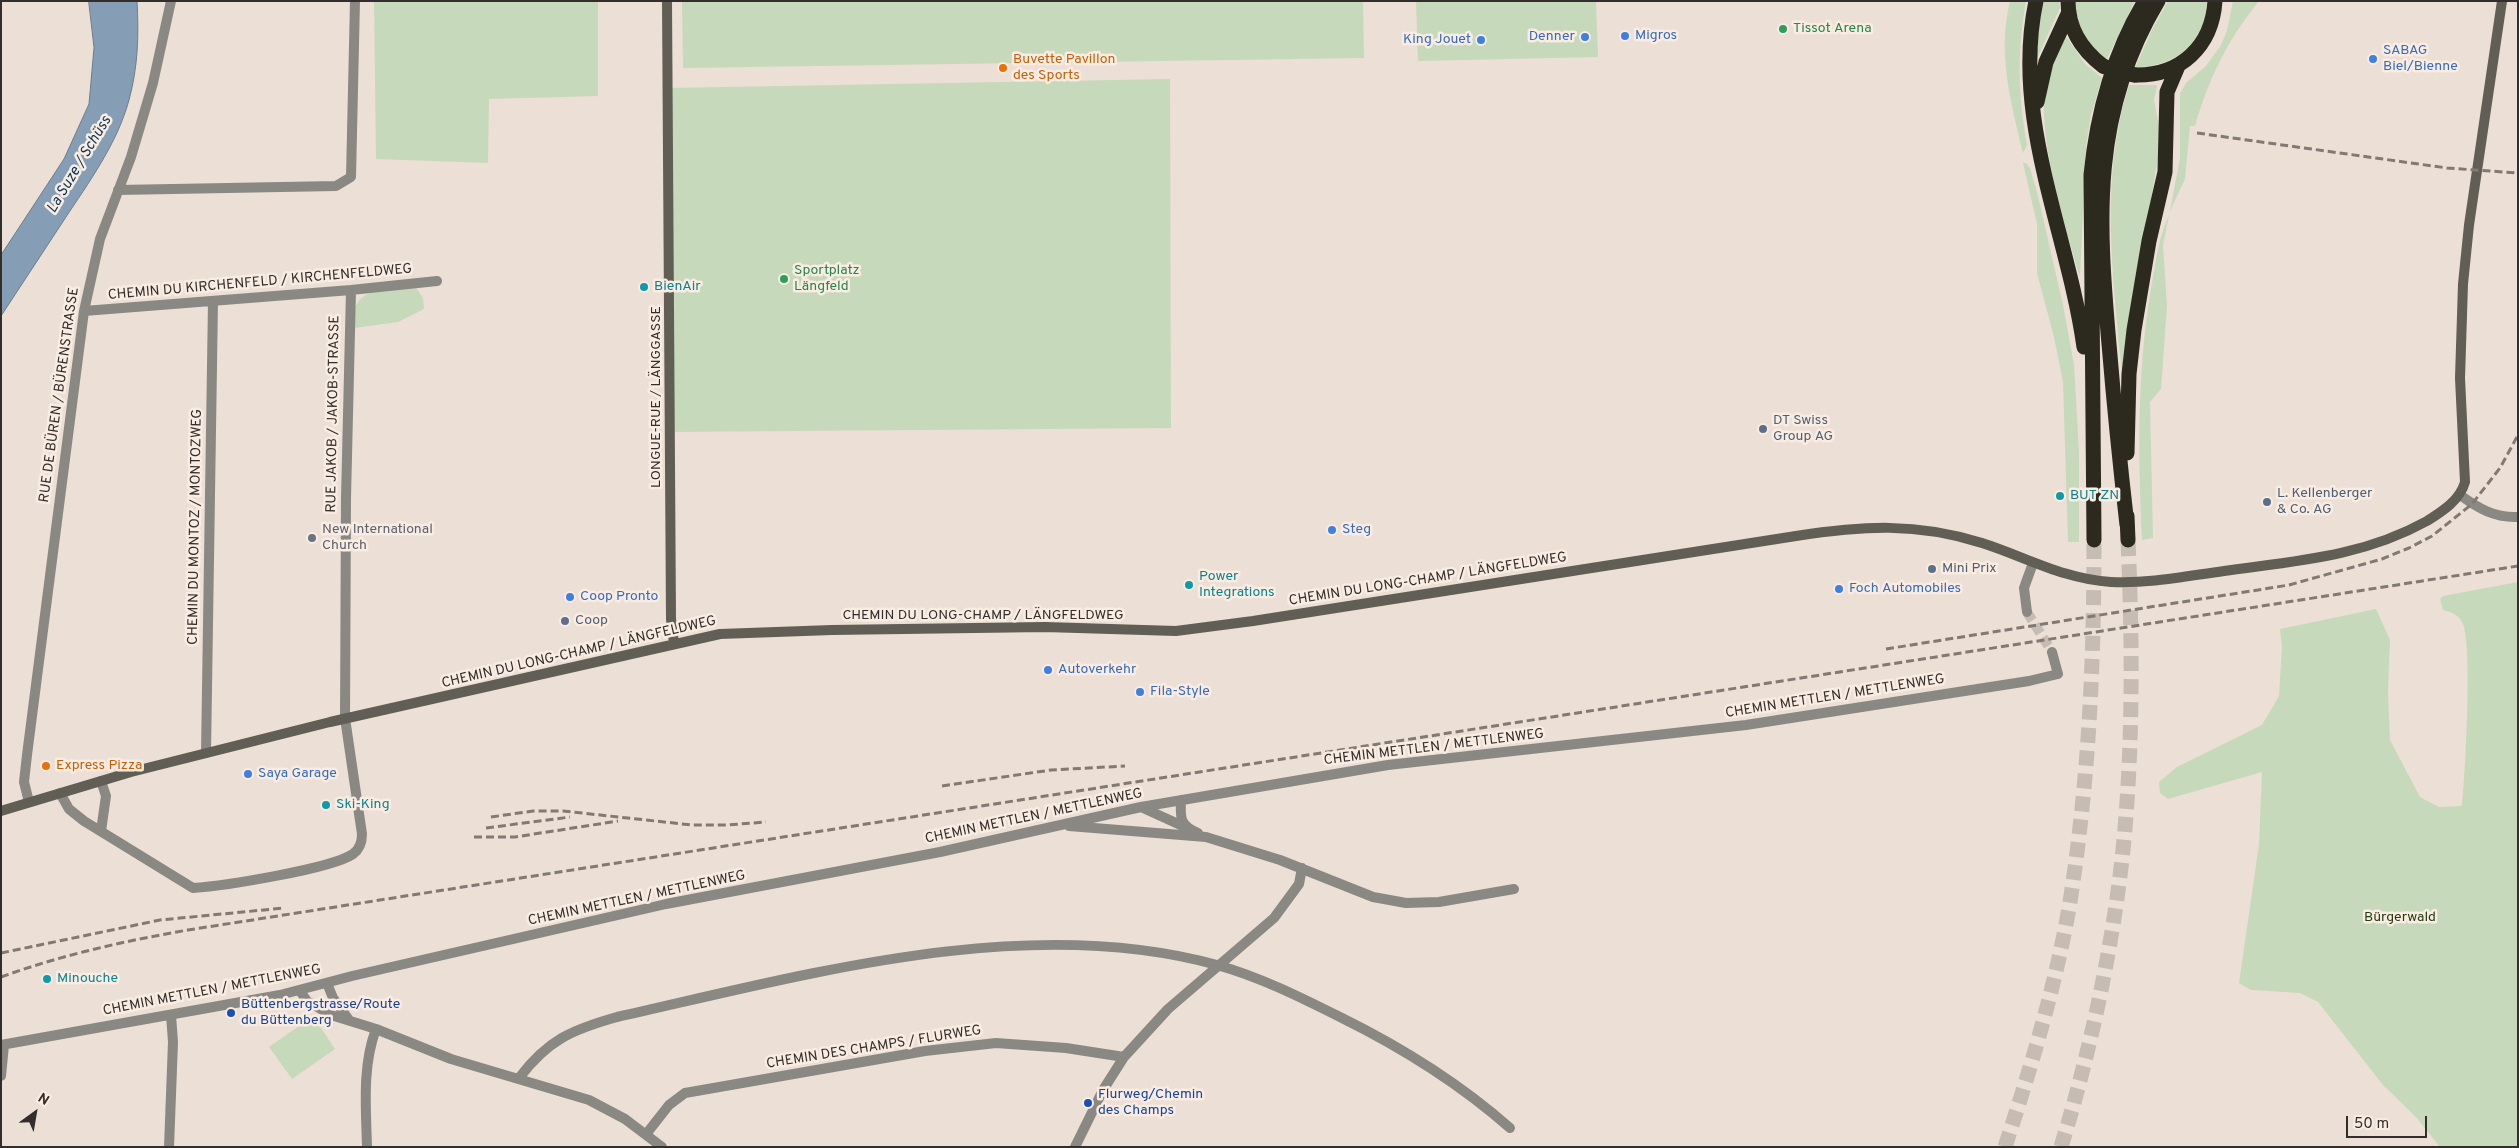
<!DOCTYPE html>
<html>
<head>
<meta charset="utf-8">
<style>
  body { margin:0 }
  #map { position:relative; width:2519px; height:1148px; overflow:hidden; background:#ecdfd5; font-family:Overpass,sans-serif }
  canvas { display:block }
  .frame { position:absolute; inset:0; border:2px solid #332e2b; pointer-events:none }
  .north { position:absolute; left:10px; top:1088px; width:50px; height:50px; -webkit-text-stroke:4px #f9ece2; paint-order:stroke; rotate:32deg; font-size:14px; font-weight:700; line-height:20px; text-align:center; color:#332e2b }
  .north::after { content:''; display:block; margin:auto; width:18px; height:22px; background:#332e2b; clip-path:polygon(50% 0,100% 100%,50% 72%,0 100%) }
  .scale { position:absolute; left:2346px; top:1116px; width:81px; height:22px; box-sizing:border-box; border:2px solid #332e2b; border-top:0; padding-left:6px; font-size:15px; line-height:18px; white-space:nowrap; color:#332e2b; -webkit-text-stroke:4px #f9ece2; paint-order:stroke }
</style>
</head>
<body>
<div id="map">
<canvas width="2519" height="1148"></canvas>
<div class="frame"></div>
<div class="north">N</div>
<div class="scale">50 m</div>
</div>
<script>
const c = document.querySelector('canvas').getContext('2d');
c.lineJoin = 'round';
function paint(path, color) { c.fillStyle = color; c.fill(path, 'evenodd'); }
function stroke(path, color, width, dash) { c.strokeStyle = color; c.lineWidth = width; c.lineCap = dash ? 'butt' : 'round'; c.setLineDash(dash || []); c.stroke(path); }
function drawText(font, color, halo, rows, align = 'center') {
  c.font = font + ' Overpass,sans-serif'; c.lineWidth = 5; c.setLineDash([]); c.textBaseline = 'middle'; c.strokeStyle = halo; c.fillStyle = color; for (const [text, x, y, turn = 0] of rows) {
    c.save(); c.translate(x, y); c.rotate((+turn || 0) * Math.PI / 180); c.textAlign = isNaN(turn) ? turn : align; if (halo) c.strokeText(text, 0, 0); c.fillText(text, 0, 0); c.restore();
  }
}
paint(new Path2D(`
  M374,1H598V96L489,99L488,163L376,159Z
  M682,1H1363L1364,58L683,68Z
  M1416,1H1596L1598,57L1418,61Z
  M2010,1H2026C2017,52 2018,95 2027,145L2023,153C2011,103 1997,53 2010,1Z
  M2042,1H2059L2060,8L2036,61Z
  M2075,1H2135L2107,59C2086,47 2076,25 2075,1Z
  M2168,1H2207C2206,45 2176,65 2135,68L2152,30Z
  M2233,1H2259C2228,39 2208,80 2195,126H2190L2185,179L2170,211L2180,158V94L2186,83L2206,66L2221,45L2227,31Z
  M2066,36L2085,64L2102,78L2091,115L2086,146L2080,277C2065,225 2031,121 2049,70C2053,58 2061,47 2066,36Z
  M1170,79L1171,428L671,432L669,88Z
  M2129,85H2157L2154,100L2159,126V152L2122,374C2113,278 2099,178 2129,85Z
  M2023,163H2026L2030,168L2038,196L2063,305L2074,365L2079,452V542H2068L2063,382L2054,337L2037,273V224Z
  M2169,215L2163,245L2167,306L2161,389L2150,402L2153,538L2142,540C2138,454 2137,372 2151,288C2156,262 2158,239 2169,215Z
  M416,288L423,298L424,309L398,322L354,328C355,320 353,310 357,304C366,286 399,290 416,288Z
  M2518,582V1147H2440L2416,1117L2383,1085L2318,1002L2300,993L2251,990L2239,983L2259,844L2262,772L2168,799L2160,793L2159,782L2177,767L2262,725L2279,696L2282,647L2280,629L2376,609L2390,640L2388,691L2390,740L2420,797L2439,807L2462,806C2465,778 2473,640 2462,622C2458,614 2450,612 2443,610L2440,599L2443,596Z
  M313,1016L335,1049L292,1079L269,1047Z`), '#c7d9bb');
const water = new Path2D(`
  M89,1H137C139,35 138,67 129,100C117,144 89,182 64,220C43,252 22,284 1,316V255L64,159L89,104L94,48Z`);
paint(water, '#859eb6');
stroke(water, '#6c7c8c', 1);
stroke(new Path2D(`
  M2027,612L2052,652`), '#c7bcb3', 10, [10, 5]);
stroke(new Path2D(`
  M2005,1147C2031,1067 2056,985 2070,902C2089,779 2094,664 2094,540
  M2061,1147C2093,1043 2118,924 2126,816C2133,724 2132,632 2128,540`), '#c7bcb3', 15, [15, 8]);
stroke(new Path2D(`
  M118,190L336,186L351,177L355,1
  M84,311L351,290L437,281
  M2460,495C2478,508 2494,518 2518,517
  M2027,612L2024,588L2033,563
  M206,753L213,301
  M60,793L69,809L84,821L193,888C223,886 331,869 353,854C360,849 362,842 362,834L345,718L346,498L351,290
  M1181,800C1180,819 1180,825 1198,833
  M29,802L24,782L27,755L84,311L100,239L131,157L153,83L171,1
  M1141,807L1187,828
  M1069,826L1206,837L1280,860L1373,897L1406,903L1439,902L1514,889
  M101,831L106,796L101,781
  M327,983L333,998L349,1020
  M300,991L307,1001L331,1015L376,1029L451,1059L589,1100L625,1119L662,1147
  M1,1045L280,995L352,976L666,904L940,852L1141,807L1388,765L1746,725L2029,681L2058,674L2052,652
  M1,1076L4,1045
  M519,1078C548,1040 571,1030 617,1017C805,975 1026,912 1217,965C1260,977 1300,997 1340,1017C1401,1047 1459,1083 1510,1128
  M647,1133L669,1105L685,1093L925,1051L996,1043L1066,1048L1124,1057
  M169,1147L173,1042L171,1015
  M367,1147C366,1108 362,1066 376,1029
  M1075,1147L1103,1090L1124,1057L1168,1009L1274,918L1299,884L1302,868`), '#8a8882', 10);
stroke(new Path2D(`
  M667,1L671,619L674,643
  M1,811L131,772L330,722L720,634L832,630L1045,627L1176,631L1253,621L1796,536C1862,526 1916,522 1982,543C2026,557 2063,579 2111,582C2148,584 2187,576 2224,571C2296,561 2362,557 2427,521C2443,511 2460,500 2465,482L2460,378L2463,284L2469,225L2502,1`), '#615e56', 10);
stroke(new Path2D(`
  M2036,1C2011,119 2068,232 2084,347
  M2068,1C2068,28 2082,50 2103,66
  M2135,75C2180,76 2212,47 2215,1
  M2037,102L2046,62L2069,12
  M2127,453L2129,374L2134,330L2149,241L2165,172L2167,92L2178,66
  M2127,516L2128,540
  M2127,525C2120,464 2114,404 2109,344C2098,219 2091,113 2158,1
  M2094,540L2091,175C2097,114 2113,54 2145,1`), '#2c291e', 15);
stroke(new Path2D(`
  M2197,133L2447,168L2518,173
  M1886,649L2289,585L2382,559L2409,548L2432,536L2472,504L2500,468L2518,435
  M942,786L1051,770L1125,766
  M491,817L533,811H563L692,825H727L766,822
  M486,828L570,817
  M474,837H515L618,821
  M1,953L160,920L284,908
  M1,977C62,955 124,941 188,930L2518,566`), '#827973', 3, [8, 4]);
stroke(new Path2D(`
  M2103,66L2118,72L2135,75`), '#2c291e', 15);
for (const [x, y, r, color] of [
  [1783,29,5,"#2e9e5b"],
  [1625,36,5,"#3f7fe0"],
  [1585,37,5,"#3f7fe0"],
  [1481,40,5,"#3f7fe0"],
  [2373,59,5,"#3f7fe0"],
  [1003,68,5,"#e8710a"],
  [784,279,5,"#2e9e5b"],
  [644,287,5,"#0f9aa8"],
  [1763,429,5,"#5c6f8a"],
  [2060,496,5,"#0f9aa8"],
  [2267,502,5,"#5c6f8a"],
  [1332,530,5,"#3f7fe0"],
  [312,538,5,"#6b7280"],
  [1932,569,5,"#5c6f8a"],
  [1189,585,5,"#0f9aa8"],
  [1839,589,5,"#3f7fe0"],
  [570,597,5,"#3f7fe0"],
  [565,621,5,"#5c6f8a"],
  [1048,670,5,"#3f7fe0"],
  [1140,692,5,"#3f7fe0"],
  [46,766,5,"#e8710a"],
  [248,774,5,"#3f7fe0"],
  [326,805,5,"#0f9aa8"],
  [47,979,5,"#0f9aa8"],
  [231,1013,5,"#1a4fb4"],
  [1088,1103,5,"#1a4fb4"]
]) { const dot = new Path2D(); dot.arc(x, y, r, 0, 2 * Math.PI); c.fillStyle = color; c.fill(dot); stroke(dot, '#f9ece2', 2); }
drawText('14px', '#27864d', '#f9ece2', [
  ["Tissot Arena",1793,29],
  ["Sportplatz",794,271],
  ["Längfeld",794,287]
], 'left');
drawText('14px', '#366cbe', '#f9ece2', [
  ["Migros",1635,36],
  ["Denner",1575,37,"right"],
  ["King Jouet",1471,40,"right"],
  ["SABAG",2383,51],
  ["Biel/Bienne",2383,67],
  ["Steg",1342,530],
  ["Foch Automobiles",1849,589],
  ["Coop Pronto",580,597],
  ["Autoverkehr",1058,670],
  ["Fila-Style",1150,692],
  ["Saya Garage",258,774]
], 'left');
drawText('14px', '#c56008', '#f9ece2', [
  ["Buvette Pavillon",1013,60],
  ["des Sports",1013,76],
  ["Express Pizza",56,766]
], 'left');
drawText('14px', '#332e2b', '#f9ece2', [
  ["CHEMIN DU KIRCHENFELD / KIRCHENFELDWEG",260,283,-5],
  ["RUE DE BÜREN / BÜRENSTRASSE",60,395,-82],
  ["LONGUE-RUE / LÄNGGASSE",657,397,-90],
  ["RUE JAKOB / JAKOB-STRASSE",334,414,-89],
  ["CHEMIN DU MONTOZ / MONTOZWEG",196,527,-89],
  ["CHEMIN DU LONG-CHAMP / LÄNGFELDWEG",1428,580,-9],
  ["CHEMIN DU LONG-CHAMP / LÄNGFELDWEG",983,616],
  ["CHEMIN DU LONG-CHAMP / LÄNGFELDWEG",579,653,-13],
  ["CHEMIN METTLEN / METTLENWEG",1835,697,-9],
  ["CHEMIN METTLEN / METTLENWEG",1434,748,-7],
  ["CHEMIN METTLEN / METTLENWEG",1034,817,-12],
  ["CHEMIN METTLEN / METTLENWEG",637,899,-12],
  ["CHEMIN METTLEN / METTLENWEG",212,991,-11],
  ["CHEMIN DES CHAMPS / FLURWEG",874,1048,-9]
]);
drawText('14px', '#0d838f', '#f9ece2', [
  ["BienAir",654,287],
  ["BUT ZN",2070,496],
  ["Power",1199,577],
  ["Integrations",1199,593],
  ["Ski-King",336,805],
  ["Minouche",57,979]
], 'left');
drawText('14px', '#4e5e75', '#f9ece2', [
  ["DT Swiss",1773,421],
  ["Group AG",1773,437],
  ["L. Kellenberger",2277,494],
  ["& Co. AG",2277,510],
  ["Mini Prix",1942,569],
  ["Coop",575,621]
], 'left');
drawText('14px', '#5b616d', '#f9ece2', [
  ["New International",322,530],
  ["Church",322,546]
], 'left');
drawText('14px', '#243d10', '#f9ece2', [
  ["Bürgerwald",2400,918]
]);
drawText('14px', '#164399', '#f9ece2', [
  ["Büttenbergstrasse/Route",241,1005],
  ["du Büttenberg",241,1021],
  ["Flurweg/Chemin",1098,1095],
  ["des Champs",1098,1111]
], 'left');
drawText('italic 15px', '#083254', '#f9ece2', [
  ["La Suze / Schüss",80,165,-59]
]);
</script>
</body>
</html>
